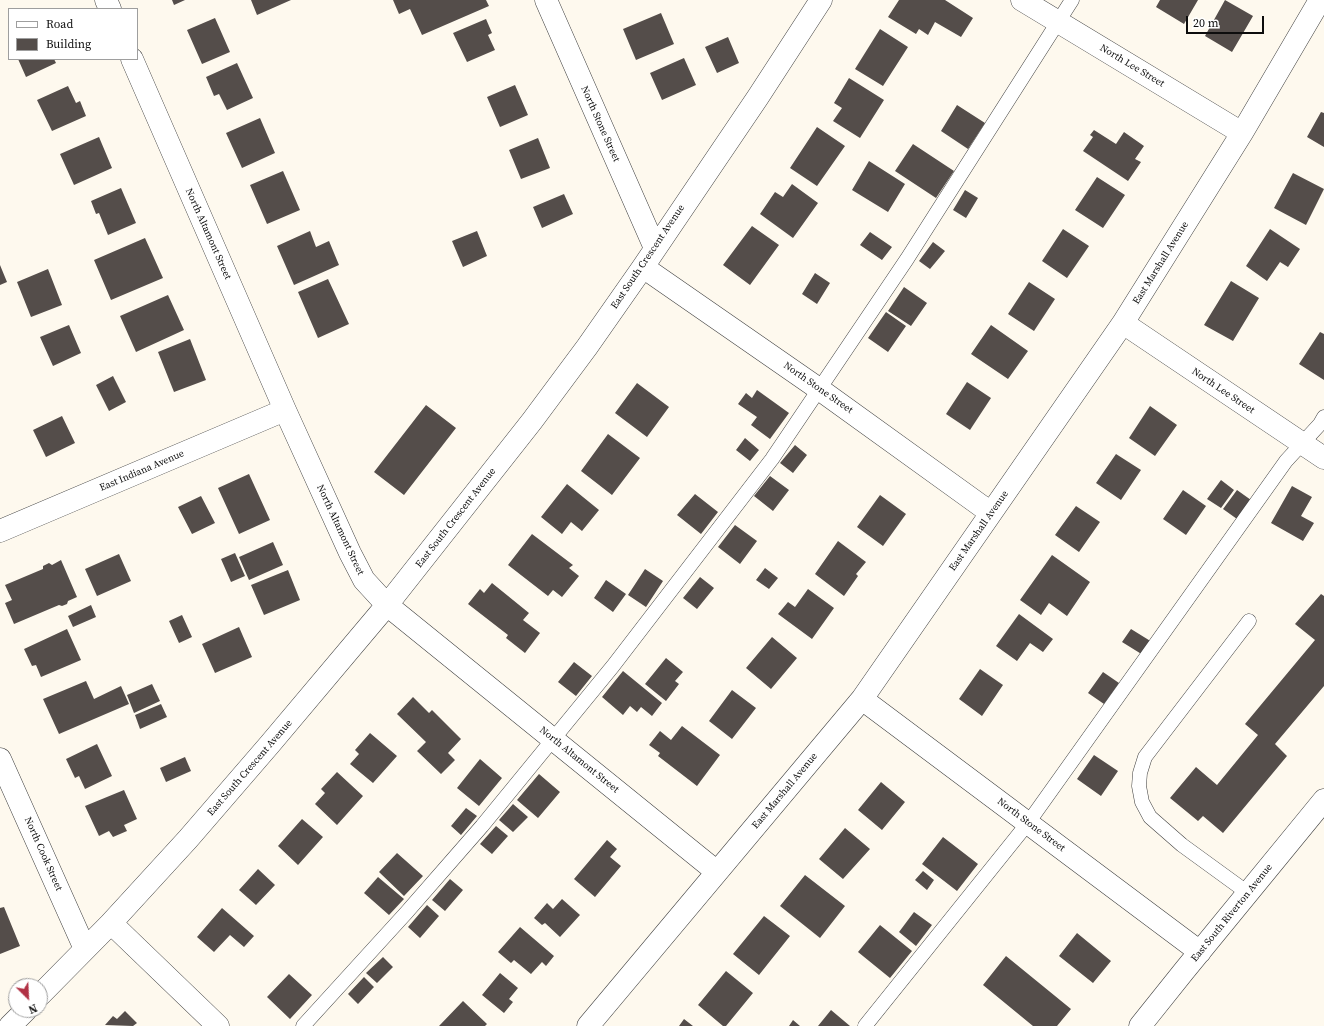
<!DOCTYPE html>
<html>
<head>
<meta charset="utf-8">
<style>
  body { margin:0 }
  #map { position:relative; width:1324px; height:1026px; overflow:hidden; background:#fef9ee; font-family:"Source Serif 4",serif }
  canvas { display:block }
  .legend { position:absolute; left:8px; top:8px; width:130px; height:52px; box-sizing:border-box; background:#fff; border:1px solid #9e9e9e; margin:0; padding:5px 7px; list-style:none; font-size:12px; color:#0d0d0d }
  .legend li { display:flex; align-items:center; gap:8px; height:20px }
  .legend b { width:20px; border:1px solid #9e9e9e }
  .north { position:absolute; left:8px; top:978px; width:40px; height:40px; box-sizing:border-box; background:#fff; border:1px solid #9e9e9e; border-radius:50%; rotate:156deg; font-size:11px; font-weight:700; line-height:16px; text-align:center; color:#0d0d0d }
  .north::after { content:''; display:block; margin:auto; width:14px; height:18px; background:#b13144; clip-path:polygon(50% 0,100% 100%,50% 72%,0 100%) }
  .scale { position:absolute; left:1186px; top:16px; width:78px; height:18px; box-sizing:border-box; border:2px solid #0d0d0d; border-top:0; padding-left:5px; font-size:12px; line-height:14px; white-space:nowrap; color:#0d0d0d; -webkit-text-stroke:3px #fff; paint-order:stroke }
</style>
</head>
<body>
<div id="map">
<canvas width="1324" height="1026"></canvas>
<ul class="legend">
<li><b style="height:5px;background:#fff"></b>Road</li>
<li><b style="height:11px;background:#544d4a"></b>Building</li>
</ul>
<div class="north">N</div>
<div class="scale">20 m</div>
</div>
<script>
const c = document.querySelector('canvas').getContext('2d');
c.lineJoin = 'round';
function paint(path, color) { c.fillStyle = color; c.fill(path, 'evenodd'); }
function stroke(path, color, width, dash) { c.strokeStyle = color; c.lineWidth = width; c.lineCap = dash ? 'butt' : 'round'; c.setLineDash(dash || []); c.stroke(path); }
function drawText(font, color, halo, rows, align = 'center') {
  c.font = font + ' "Source Serif 4",serif'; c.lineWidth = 4; c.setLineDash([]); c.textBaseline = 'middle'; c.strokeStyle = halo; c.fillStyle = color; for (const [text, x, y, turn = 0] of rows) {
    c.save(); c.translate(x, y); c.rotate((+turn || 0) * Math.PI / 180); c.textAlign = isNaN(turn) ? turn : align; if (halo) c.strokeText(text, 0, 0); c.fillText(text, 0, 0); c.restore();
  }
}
paint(new Path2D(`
  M172,0H185L174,5Z
  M251,0H291L257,15Z
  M393,0H486L489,6L422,35L410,9L399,14Z
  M899,0H945L973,18L961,37L935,22L928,35L919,29L916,34L888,17Z
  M1160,0H1198L1184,24L1156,7Z
  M1225,0L1253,16L1232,52L1205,36Z
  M661,13L674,44L636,60L623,29Z
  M215,18L230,52L202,64L187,30Z
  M486,19L492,33L488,35L495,50L467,62L453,33Z
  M880,29L908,47L883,86L855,69Z
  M728,37L739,63L717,73L705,47Z
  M684,58L696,85L662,100L650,73Z
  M18,59H54L56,63L26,77Z
  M237,63L253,98L227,110L219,94L214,96L206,77Z
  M849,78L884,100L860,138L833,121L842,108L834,103Z
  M515,85L528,115L500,127L487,97Z
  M68,86L76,103L80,101L86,116L52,131L37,100Z
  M957,105L985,123L968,149L941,131Z
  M1321,112L1324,113V147L1307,137Z
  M260,118L275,153L242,168L226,133Z
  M817,127L845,146L817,186L790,168Z
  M1094,130L1116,144L1124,132L1144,146L1135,159L1141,162L1128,181L1083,151L1093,137L1090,135Z
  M99,137L112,168L74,185L60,154Z
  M538,138L550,168L521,179L509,150Z
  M913,144L954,171L936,198L895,171Z
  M869,161L905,184L888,212L852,190Z
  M283,171L300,210L267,224L250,185Z
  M1293,173L1324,189L1306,225L1274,208Z
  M1097,177L1125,195L1103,228L1075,210Z
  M792,184L818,203L793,238L760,214L775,192L783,197Z
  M121,188L136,223L108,235L99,213L96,214L91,201Z
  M965,190L978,198L966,218L953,210Z
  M564,194L573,214L542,228L533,207Z
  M752,226L779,245L750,285L723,265Z
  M1063,229L1089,246L1067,278L1042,261Z
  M1270,229L1300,249L1288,267L1280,262L1267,281L1246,266Z
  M310,231L316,247L329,241L339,265L294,285L277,246Z
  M477,231L487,256L463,267L452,241Z
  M870,232L892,247L882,260L860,245Z
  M145,238L163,278L111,300L94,260Z
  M933,242L945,251L930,269L919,261Z
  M0,265L7,282L0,285Z
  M48,269L62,305L31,317L17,282Z
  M815,273L830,283L817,304L802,294Z
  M328,279L349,324L318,338L298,292Z
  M1231,281L1259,298L1233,341L1204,325Z
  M1029,282L1055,299L1034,331L1008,314Z
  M904,287L927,303L911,326L888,311Z
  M168,295L184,330L136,352L120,316Z
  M886,312L906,326L888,352L868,338Z
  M69,325L81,353L53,366L40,337Z
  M991,325L1028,351L1008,379L971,354Z
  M1320,332L1324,334V380L1299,364Z
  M190,339L206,380L174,392L158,352Z
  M113,376L126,402L109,411L96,385Z
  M967,382L991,398L970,430L946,414Z
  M637,383L669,407L647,437L615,413Z
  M757,390L789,413L770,439L751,425L757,417L738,404L746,393L752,398Z
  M426,405L456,428L404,495L374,472Z
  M1150,406L1177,425L1155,456L1129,438Z
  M62,416L75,443L46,457L33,430Z
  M608,434L640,458L612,495L581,471Z
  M745,438L759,450L750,461L736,450Z
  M795,445L807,455L793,473L780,463Z
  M1116,454L1141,470L1121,500L1096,483Z
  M249,474L270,520L239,534L218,488Z
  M770,476L789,490L773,511L754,496Z
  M1221,480L1234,490L1221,508L1207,499Z
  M567,484L599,510L582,531L571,522L562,534L541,517Z
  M1292,486L1312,497L1301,516L1314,523L1303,541L1271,523Z
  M1183,490L1206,506L1186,535L1163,519Z
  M1237,490L1251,500L1237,519L1223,509Z
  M695,494L718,512L701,534L677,515Z
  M880,495L906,514L883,546L857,527Z
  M201,496L215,523L192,534L178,507Z
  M1076,506L1100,522L1079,552L1055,535Z
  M735,525L757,541L740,564L718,547Z
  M532,534L573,565L569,568L579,576L562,597L553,590L548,596L508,565Z
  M838,541L866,562L856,574L858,576L844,596L815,574Z
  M273,542L283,565L249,580L239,557Z
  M235,553L245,576L231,582L221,559Z
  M119,554L131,581L97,596L85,569Z
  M1052,555L1090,582L1067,616L1049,603L1041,615L1020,600Z
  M61,560L77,597L68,601L67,604L62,606L59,605L14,624L5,603L12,600L5,585L43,569V566L49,563L52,565Z
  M765,568L778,578L769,589L756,580Z
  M645,569L663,581L646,607L628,595Z
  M288,570L300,600L264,615L251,585Z
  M700,577L714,588L697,609L683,598Z
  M606,580L626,594L613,612L594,598Z
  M492,583L529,613L523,620L540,633L525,653L506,638L508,635L468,604L480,589L484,593Z
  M808,589L834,608L812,639L778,614L788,602L795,607Z
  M1321,594L1324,596V686L1275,744L1287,756L1223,833L1203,816L1198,821L1170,798L1196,767L1217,785L1258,735L1245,724L1315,640L1295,624Z
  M91,605L96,617L73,627L68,616Z
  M1019,614L1053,639L1043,652L1030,643L1017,661L996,646Z
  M182,615L192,637L179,643L169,621Z
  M239,627L252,657L215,673L202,644Z
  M67,629L81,660L41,677L36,665L32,666L24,649Z
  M1131,629L1152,642L1143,655L1122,642Z
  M772,637L797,658L771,689L746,668Z
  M666,658L683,672L675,681L679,684L666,701L645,684Z
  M574,662L592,676L576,696L558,682Z
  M980,669L1003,685L982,716L959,699Z
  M623,671L662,703L652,716L641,707L637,712L630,706L623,715L602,697Z
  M1103,672L1119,683L1104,704L1088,693Z
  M86,681L94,699L121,686L129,704L59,734L43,699Z
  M152,684L160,701L134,713L127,695Z
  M732,690L756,708L732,739L709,721Z
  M413,697L429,713L432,710L461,739L448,753L455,760L441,774L417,751L426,742L397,714Z
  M161,704L167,717L140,729L135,715Z
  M682,726L720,755L697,786L658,756L660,753L649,745L660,731L671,740Z
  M370,733L397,756L373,783L350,764L359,754L355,750Z
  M97,744L112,776L85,789L79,776L75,778L66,759Z
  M1094,755L1118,771L1101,796L1077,779Z
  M185,757L191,771L166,782L160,768Z
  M480,759L502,778L479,806L457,788Z
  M337,772L363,796L337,825L315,804L325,793L321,789Z
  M539,774L560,792L538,818L517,800Z
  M881,782L905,802L882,830L858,810Z
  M124,790L137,819L124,825L127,831L113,837L109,831L99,836L85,806Z
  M513,804L528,817L513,832L499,820Z
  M466,808L477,816L461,835L451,826Z
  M302,819L323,837L298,865L278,846Z
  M496,826L508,836L492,854L480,844Z
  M845,828L870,849L843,879L819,859Z
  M943,837L978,864L957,891L922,864Z
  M607,840L617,849L610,857L621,866L595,897L574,879Z
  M397,853L423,876L404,896L379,872Z
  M258,869L275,885L256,905L239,890Z
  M923,871L934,880L927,890L915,880Z
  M805,875L845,906L820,938L780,906Z
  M378,877L404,899L389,915L364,893Z
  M450,879L463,890L445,911L432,900Z
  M562,899L580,915L560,937L545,923L542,925L534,918L547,903L553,909Z
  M427,905L439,916L420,938L408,927Z
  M4,907L20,946L0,954V908Z
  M222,908L254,936L244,947L230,935L214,952L197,937Z
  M914,912L932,925L916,946L899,932Z
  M764,916L790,936L759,975L733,954Z
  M880,925L912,951L890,978L858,952Z
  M520,927L554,956L546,966L542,962L531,974L514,960L511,963L498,952Z
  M1077,933L1111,961L1093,983L1059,956Z
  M1006,956L1071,1009L1057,1026H1033L983,985Z
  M383,957L393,967L377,983L366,973Z
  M726,971L753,993L726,1026H723L698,1005Z
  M500,973L518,988L509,999L513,1002L504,1013L482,995Z
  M289,974L312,995L290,1019L267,997Z
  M364,977L374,987L358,1004L348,994Z
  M463,1001L487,1024L485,1026H439Z
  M831,1010L850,1026H818Z
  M125,1011L137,1023L133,1026L105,1025L113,1016L117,1019Z
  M684,1019L693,1026H679Z
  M793,1020L800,1026H789Z`), '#544d4a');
const service = new Path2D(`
  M1248,893L1182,845L1150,817L1142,802L1139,786L1140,773L1145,757L1249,621
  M303,1026L406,913L482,826L613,666L772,459L907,259L1072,0
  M865,1026L1028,823L1286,461L1320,424L1324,417`);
const minor = new Path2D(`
  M106,0L110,9
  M546,0L655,248
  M1022,0L1242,133
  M132,59L285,410L350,553L364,580L387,605L717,872
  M643,267L819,389L991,513
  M1123,323L1324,458
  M0,531L285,410
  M862,699L1200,952
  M0,759L85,949
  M111,923L218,1026
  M40,995L111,923L188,839L270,744L387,605L532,421L587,347L643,267L758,97L821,0
  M10,1026L26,1010
  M588,1026L862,699L1123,323L1242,133L1320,0
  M1140,1026L1184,971L1324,800`);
stroke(service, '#404040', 15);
stroke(minor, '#404040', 23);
stroke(service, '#fff', 14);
stroke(minor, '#fff', 22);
drawText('10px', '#0d0d0d', '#fff', [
  ["North Lee Street",1132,66,31],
  ["North Stone Street",600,124,66],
  ["North Altamont Street",208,234,66],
  ["East South Crescent Avenue",648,257,-56],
  ["East Marshall Avenue",1161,263,-58],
  ["North Stone Street",818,388,35],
  ["North Lee Street",1223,391,34],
  ["East Indiana Avenue",142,471,-23],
  ["East South Crescent Avenue",456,518,-52],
  ["North Altamont Street",340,530,65],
  ["East Marshall Avenue",979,531,-55],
  ["North Altamont Street",579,760,39],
  ["East South Crescent Avenue",250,768,-49],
  ["East Marshall Avenue",785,791,-50],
  ["North Stone Street",1031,825,37],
  ["North Cook Street",43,854,66],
  ["East South Riverton Avenue",1232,913,-51]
]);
</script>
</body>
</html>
